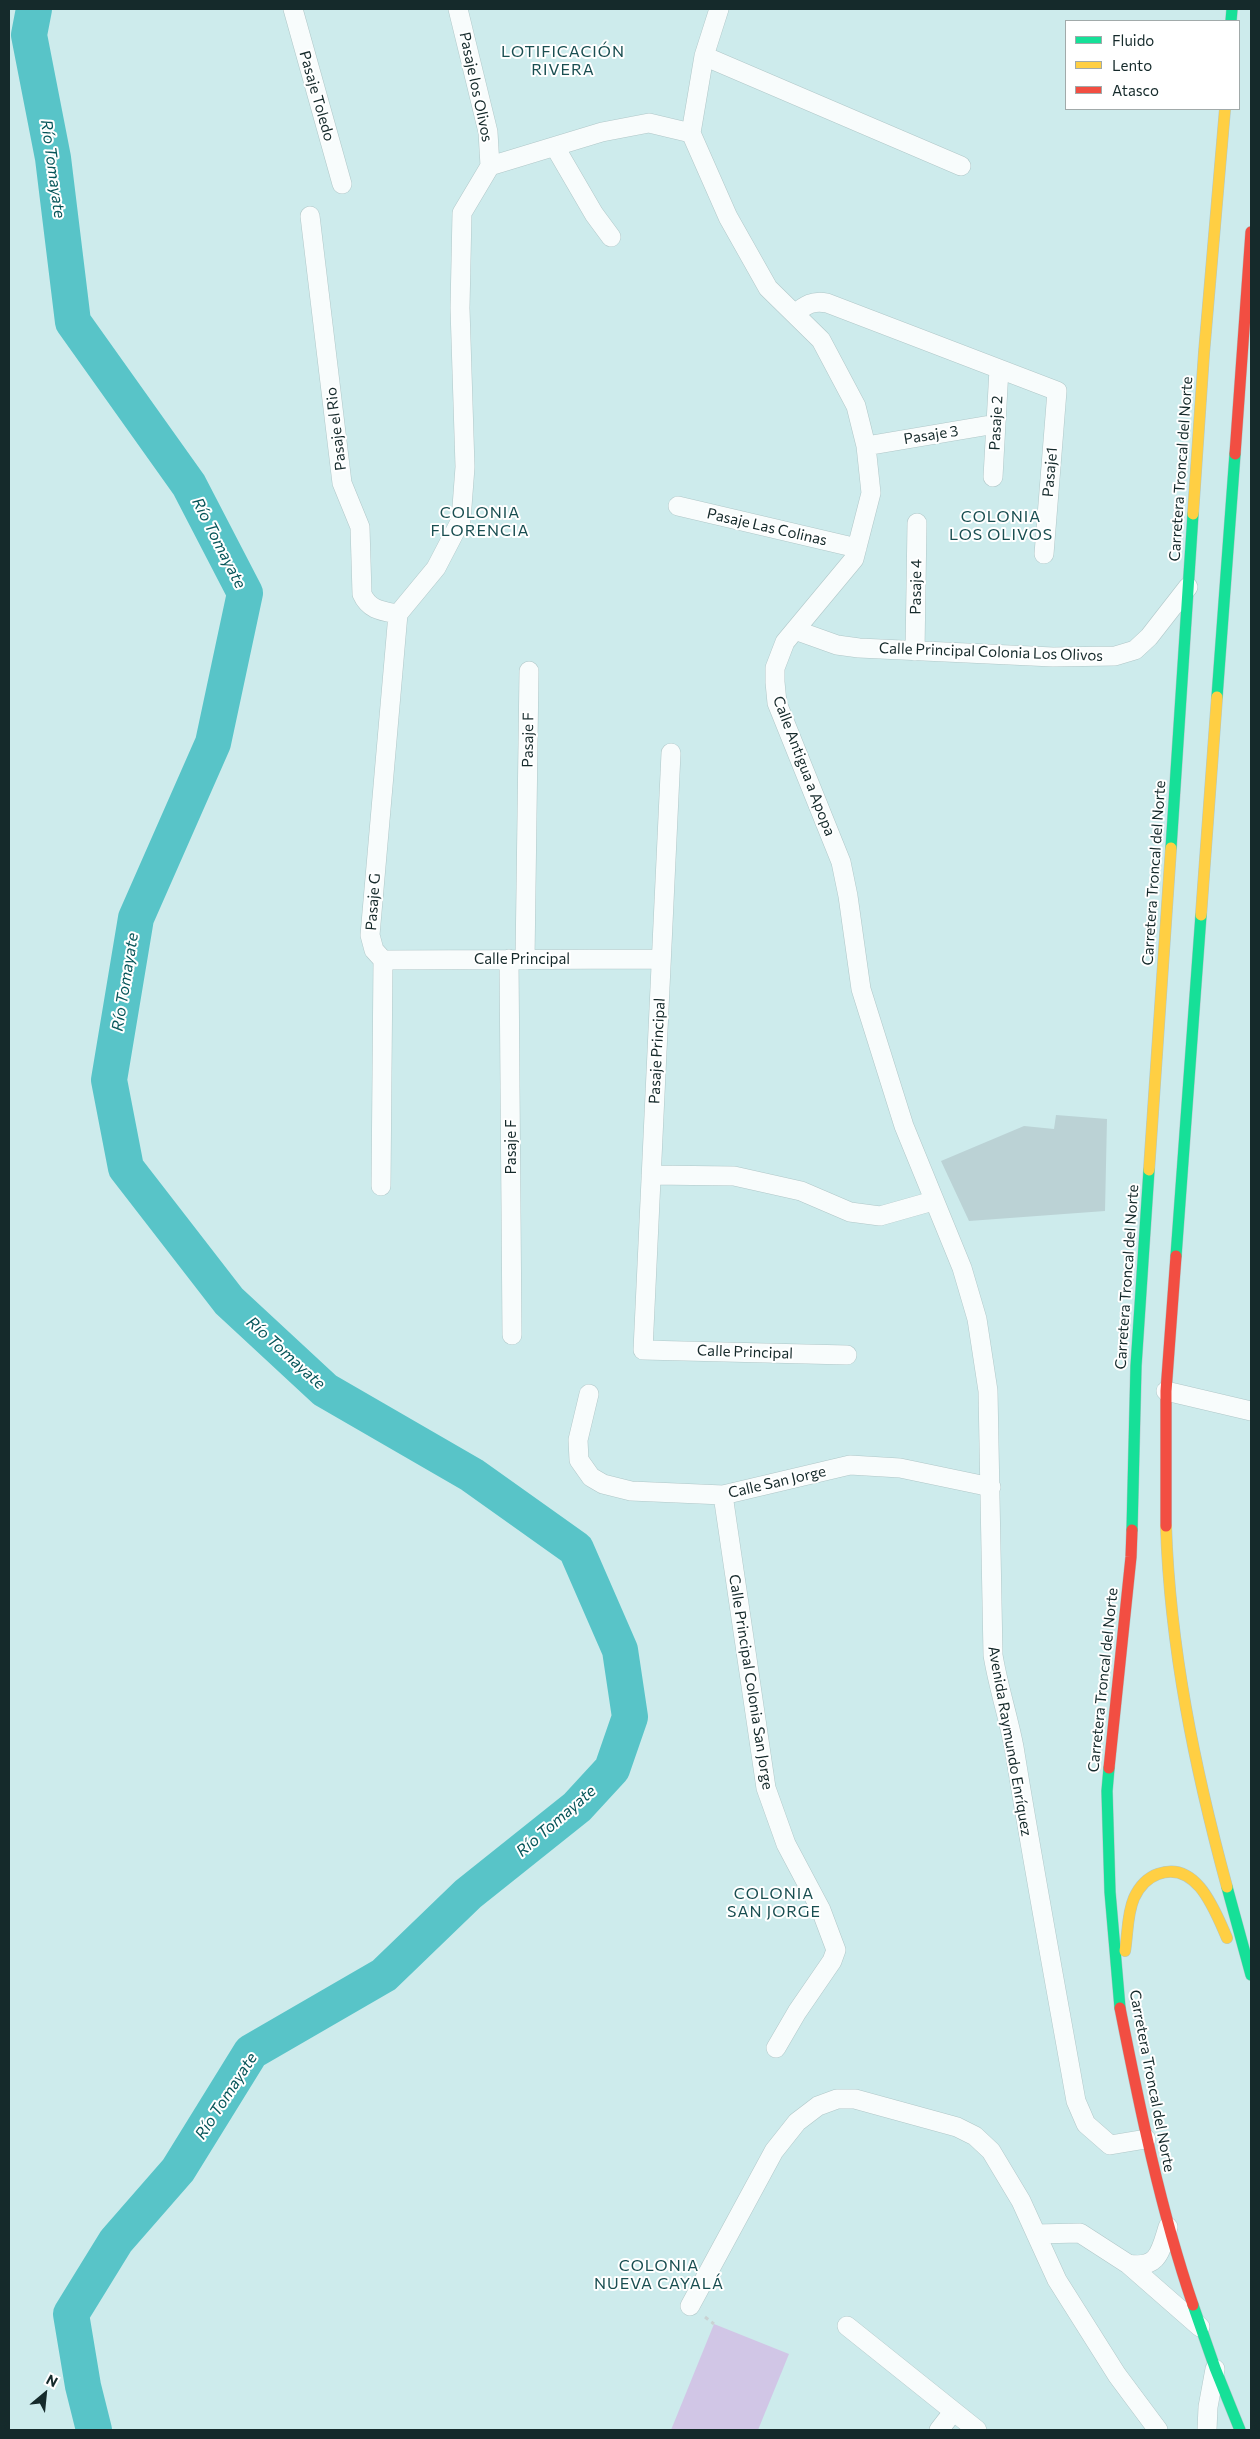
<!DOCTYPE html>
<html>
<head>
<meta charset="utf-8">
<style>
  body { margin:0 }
  #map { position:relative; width:1260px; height:2439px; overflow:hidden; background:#cdebec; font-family:Commissioner,sans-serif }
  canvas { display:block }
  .frame { position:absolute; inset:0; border:10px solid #152a2b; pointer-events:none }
  .legend { position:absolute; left:1065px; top:20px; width:175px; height:90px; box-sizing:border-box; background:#fff; border:1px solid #a1aaaa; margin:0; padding:6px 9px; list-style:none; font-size:15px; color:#152a2b }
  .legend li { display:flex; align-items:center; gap:10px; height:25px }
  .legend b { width:25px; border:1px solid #a1aaaa }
  .north { position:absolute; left:20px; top:2369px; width:50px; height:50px; -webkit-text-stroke:4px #fff; paint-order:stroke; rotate:28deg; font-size:14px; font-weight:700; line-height:20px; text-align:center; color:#152a2b }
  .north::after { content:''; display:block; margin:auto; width:18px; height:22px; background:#152a2b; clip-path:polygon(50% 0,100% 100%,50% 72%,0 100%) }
</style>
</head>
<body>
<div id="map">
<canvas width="1260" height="2439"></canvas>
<div class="frame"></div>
<ul class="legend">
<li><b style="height:6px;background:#16e098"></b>Fluido</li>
<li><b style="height:6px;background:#ffcf43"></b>Lento</li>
<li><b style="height:6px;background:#f24e42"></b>Atasco</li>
</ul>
<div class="north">N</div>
</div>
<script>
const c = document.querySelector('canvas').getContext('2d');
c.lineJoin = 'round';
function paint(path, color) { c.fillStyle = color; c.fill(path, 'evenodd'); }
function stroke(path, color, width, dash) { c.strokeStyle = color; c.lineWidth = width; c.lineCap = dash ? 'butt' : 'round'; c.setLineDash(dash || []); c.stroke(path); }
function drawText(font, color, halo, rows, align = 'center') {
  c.font = font + ' Commissioner,sans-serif'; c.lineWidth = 4; c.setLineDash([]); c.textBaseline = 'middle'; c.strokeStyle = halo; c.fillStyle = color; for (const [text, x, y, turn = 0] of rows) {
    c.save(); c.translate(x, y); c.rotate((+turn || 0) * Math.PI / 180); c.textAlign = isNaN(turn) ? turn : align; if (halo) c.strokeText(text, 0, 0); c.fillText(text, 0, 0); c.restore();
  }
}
paint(new Path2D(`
  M714,2324L789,2354L758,2430H671Z`), '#d1c6e6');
stroke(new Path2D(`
  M34,9L29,35L53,158L73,322L189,485L245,593L213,743L136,918L109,1080L126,1168L229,1301L325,1390L472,1475L576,1549L620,1650L630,1717L612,1769L577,1807L468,1894L384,1975L251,2052L178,2170L116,2241L71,2314L83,2386L94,2430`), '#58c4c8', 36);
paint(new Path2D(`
  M1056,1115L1107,1119L1105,1211L969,1221L941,1161L1024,1126L1054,1129Z`), '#bbd2d5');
const street = new Path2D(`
  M293,9L342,184
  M458,9L488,132L490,166
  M719,9L704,56L691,133L728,217L768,288L821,340L856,406L866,446L871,493L854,559L785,642L775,668V682L777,703L841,862L848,896L861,989L904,1126L962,1268L977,1319L988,1391L993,1655C998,1686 1008,1716 1014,1747C1033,1865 1055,1983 1076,2101L1086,2124L1110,2145L1146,2139
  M704,56L961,166
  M555,147L594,214L611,237
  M310,216L342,483L360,527L362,594C369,610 382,611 398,614
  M795,314C805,305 813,300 827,303L1057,391L1044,554
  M866,446L996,424
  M993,477L999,369
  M678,506L857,548
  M398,614L436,568L461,520L465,467L460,308L462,213L490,166L602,132L649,123L691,133
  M795,630L837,645L859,648L1053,657L1115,656L1135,650L1149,637L1188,587
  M915,651L917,523
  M671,753L643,1350L847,1355
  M509,959L512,1335
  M383,960L661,959
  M525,960L529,671
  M651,1175L734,1176L801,1191L850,1212L880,1216L933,1201
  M381,1186L383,960L374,950L370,935L398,614
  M1166,1391L1251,1411
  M589,1394L578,1440L579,1460L591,1477L603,1484L631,1491L723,1495L850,1465L900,1468L991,1487
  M723,1495L766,1788L786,1844L821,1910L836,1950L832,1961L797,2012L776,2048
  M1036,2234L1080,2233L1128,2264L1200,2327
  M1128,2264C1158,2269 1160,2253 1168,2227
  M690,2306L774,2151L797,2122L818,2106L837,2099H855L957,2127L975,2136L991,2151L1021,2201L1057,2280L1117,2375L1158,2430
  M847,2326L977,2430
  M939,2430L953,2412
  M1207,2430L1208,2407L1215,2369`);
const fast = new Path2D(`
  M1231,21L1232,9
  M1217,697L1235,454
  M1171,848L1193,514
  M1176,1256L1201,915
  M1132,1530L1136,1366L1149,1170
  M1109,1768L1107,1791L1110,1892L1120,2008
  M1227,1887L1251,1975
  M1193,2305L1215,2368L1240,2430`);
const slow = new Path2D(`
  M1193,514L1204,353L1225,109
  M1201,915L1217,697
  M1149,1170L1171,848
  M1166,1526C1170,1649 1195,1769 1227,1887
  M1125,1951C1128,1933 1127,1914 1134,1898C1139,1887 1147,1878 1158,1874C1197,1860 1215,1911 1227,1938`);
const jam = new Path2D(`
  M1235,454L1251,232
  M1166,1526V1391L1176,1256
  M1109,1768L1131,1557L1132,1530
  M1120,2008C1140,2109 1160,2208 1193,2305`);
stroke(street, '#b0c7c8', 20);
stroke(fast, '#b0c7c8', 12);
stroke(slow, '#b0c7c8', 12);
stroke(jam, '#b0c7c8', 12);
stroke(new Path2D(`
  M705,2317L714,2324`), '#cad2d3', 3, [4, 4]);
stroke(street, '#f8fcfc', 19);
stroke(fast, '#16e098', 11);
stroke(slow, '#ffcf43', 11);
stroke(jam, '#f24e42', 11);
drawText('15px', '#152a2b', '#fff', [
  ["Pasaje los Olivos",476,87,78],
  ["Pasaje Toledo",317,96,74],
  ["Pasaje 2",996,423,-87],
  ["Pasaje el Rio",336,429,-97],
  ["Pasaje 3",931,435,-9],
  ["Carretera Troncal del Norte",1181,469,-86],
  ["Pasaje1",1050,472,-85],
  ["Pasaje Las Colinas",767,527,13],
  ["Pasaje 4",916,587,-89],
  ["Calle Principal Colonia Los Olivos",991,652,2],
  ["Pasaje F",528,740,-89],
  ["Calle Antigua a Apopa",804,766,69],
  ["Carretera Troncal del Norte",1154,873,-86],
  ["Pasaje G",373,902,-86],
  ["Calle Principal",522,959],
  ["Pasaje Principal",657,1051,-87],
  ["Pasaje F",511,1147,-90],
  ["Carretera Troncal del Norte",1127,1277,-86],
  ["Calle Principal",745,1352,2],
  ["Calle San Jorge",777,1482,-13],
  ["Carretera Troncal del Norte",1103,1680,-84],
  ["Calle Principal Colonia San Jorge",751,1682,81],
  ["Avenida Raymundo Enríquez",1010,1741,80],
  ["Carretera Troncal del Norte",1152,2081,79]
]);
c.letterSpacing = '1px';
drawText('16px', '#194e51', '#fff', [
  ["LOTIFICACIÓN",563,52],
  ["RIVERA",563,70],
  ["COLONIA",480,513],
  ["FLORENCIA",480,531],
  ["COLONIA",1001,517],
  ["LOS OLIVOS",1001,535],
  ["COLONIA",774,1894],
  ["SAN JORGE",774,1912],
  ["COLONIA",659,2266],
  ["NUEVA CAYALÁ",659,2284]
]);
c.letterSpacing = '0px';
drawText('italic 16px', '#065559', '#fff', [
  ["Río Tomayate",53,169,82],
  ["Río Tomayate",219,543,63],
  ["Río Tomayate",125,982,-81],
  ["Río Tomayate",286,1353,42],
  ["Río Tomayate",556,1821,-41],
  ["Río Tomayate",226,2096,-57]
]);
</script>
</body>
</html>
